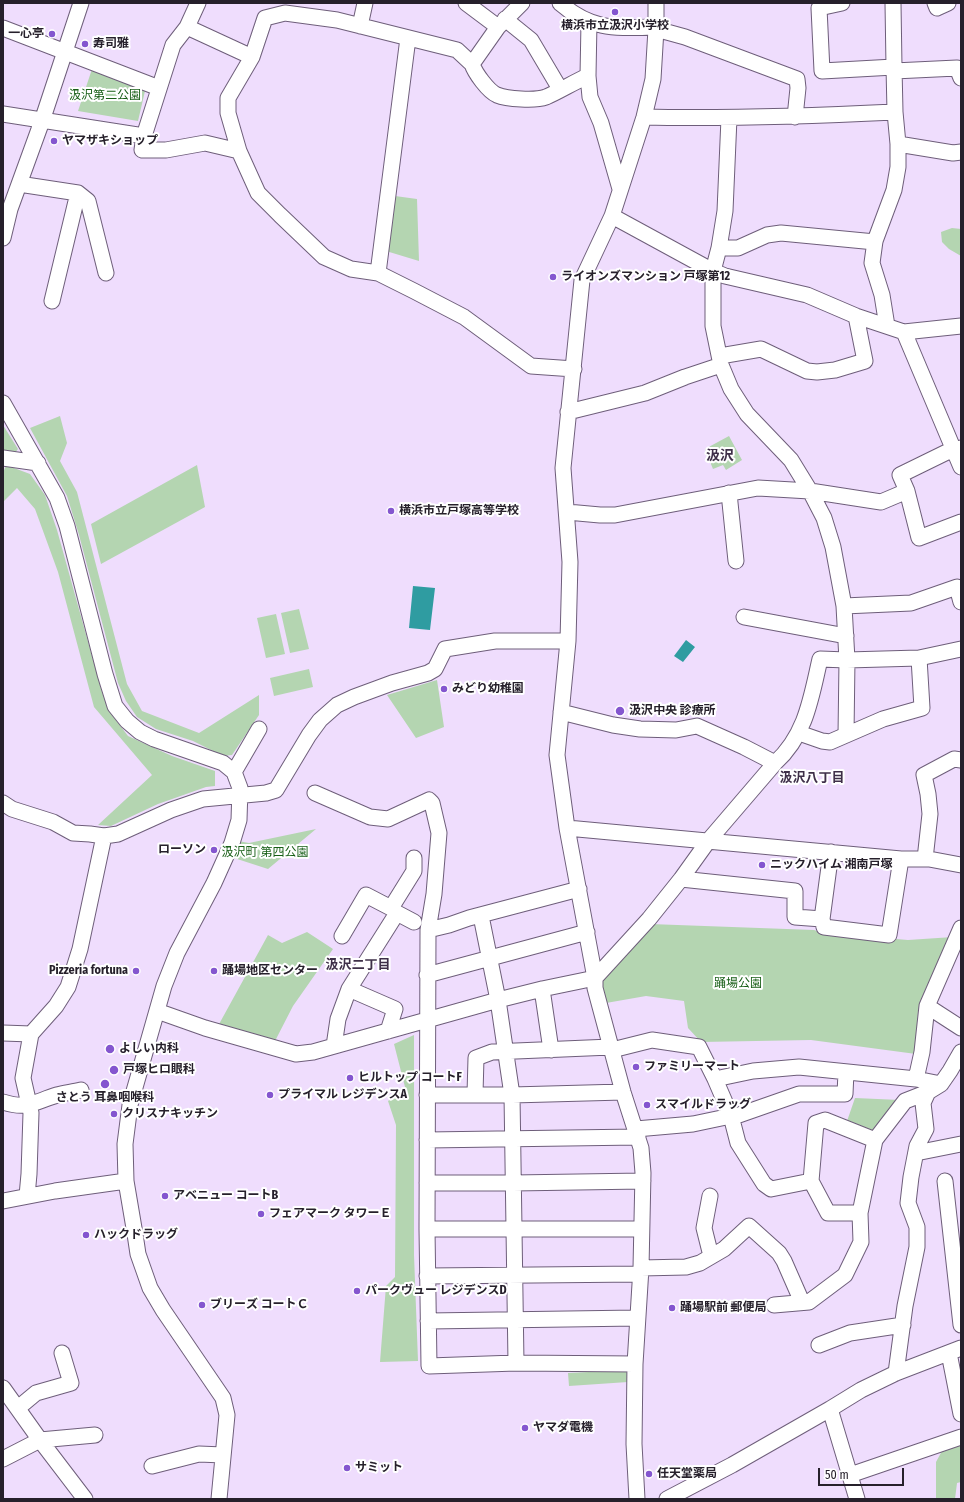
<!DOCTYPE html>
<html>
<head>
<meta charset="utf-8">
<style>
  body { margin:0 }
  #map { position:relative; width:964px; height:1502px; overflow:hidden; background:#efddfd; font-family:"Fira Sans Condensed",sans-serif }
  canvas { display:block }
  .frame { position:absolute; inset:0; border:4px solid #26202b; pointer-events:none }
  .scale { position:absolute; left:818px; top:1468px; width:86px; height:18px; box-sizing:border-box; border:2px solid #26202b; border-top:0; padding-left:5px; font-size:12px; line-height:14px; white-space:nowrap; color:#26202b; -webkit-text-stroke:3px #fff; paint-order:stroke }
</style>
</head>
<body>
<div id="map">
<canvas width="964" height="1502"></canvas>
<div class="frame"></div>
<div class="scale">50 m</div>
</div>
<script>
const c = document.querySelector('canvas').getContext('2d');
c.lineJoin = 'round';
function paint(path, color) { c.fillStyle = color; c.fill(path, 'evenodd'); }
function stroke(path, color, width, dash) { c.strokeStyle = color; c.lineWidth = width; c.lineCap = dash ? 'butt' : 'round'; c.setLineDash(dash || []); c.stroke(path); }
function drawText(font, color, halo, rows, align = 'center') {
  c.font = font + ' "Fira Sans Condensed","Noto Sans JP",sans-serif'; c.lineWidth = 4; c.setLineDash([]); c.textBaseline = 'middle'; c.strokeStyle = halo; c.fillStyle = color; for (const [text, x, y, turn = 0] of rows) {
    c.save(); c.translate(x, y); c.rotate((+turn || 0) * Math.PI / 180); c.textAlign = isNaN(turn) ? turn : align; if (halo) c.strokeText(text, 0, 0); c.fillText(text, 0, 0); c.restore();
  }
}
paint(new Path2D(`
  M92,69L145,91L138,121L78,111Z
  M395,196L417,199L419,261L386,251Z
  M952,228L961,229V256L949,249L942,242L941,232Z
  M60,416L67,443L60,461L77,492L127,684L142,711L199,733L259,695V715L232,755L223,756L193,741L156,729L137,717L126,701L118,683L79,535L67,496L30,428Z
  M3,425L18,449L15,453L3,451Z
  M729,436L742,460L726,470L723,465L713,469L705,449Z
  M6,465L30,474L45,495L57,530L102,692L109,711L128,736L172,756L215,771V786L206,787L158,804L111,826L98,825L152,775L94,707L58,572L35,509L17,488L3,502V473Z
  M197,465L205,507L101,564L91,524Z
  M299,609L309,649L290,653L281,613Z
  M276,614L285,654L266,658L257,618Z
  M309,669L313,687L274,696L270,678Z
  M437,680L444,727L416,738L387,695Z
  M316,829L268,869L231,857L238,841L249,843Z
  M650,924L814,930L824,933L908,940L953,937L936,967L918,1011L916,1054L811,1040L701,1042L688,1028L684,1001L646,996L606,1003L599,980Z
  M307,932L333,949L293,1006L275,1041L218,1026L268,935L282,943Z
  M414,1035V1255L418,1361L380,1362L386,1286L395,1277L396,1125L388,1101L405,1087L394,1044Z
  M855,1098L900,1100L873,1136L846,1124Z
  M628,1370V1382L569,1386L568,1373Z
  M961,1445V1482L957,1483L955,1499H936V1462L943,1449Z`), '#b4d5b1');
paint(new Path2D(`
  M413,586L435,588L430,630L409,628Z
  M686,640L695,647L683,662L674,656Z`), '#2f9ca1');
const minor = new Path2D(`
  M198,3L187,27L173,45L144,136L142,150H166L205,143L239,151L258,193L280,215L324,257L351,269L378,273L414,291L464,317L531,366L574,369
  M466,3L498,27
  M560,3C592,31 616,28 656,27
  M842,3L819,8L822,71L894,67
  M935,3L937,8L948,3
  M505,19L531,40L560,89
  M589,22L588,76L590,97L601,123L620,189
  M360,26L365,3
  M187,27L252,57L265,18L285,13L337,20L457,50L472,64L498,27L522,3
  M3,28L159,88
  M656,29L685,37L797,79L798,88L795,117
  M472,64C475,73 488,91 497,95C507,99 535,101 546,97C560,91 574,82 588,76
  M894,71L957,68L961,78
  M3,114L144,136
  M644,117C728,119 811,116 895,112
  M729,118L725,211L719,248L713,271V326L721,365L731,389L747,414L791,460L810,491L824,518L833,547L844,606L847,660L846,735
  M898,144L953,153L961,152
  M239,151L228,113V98L252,57
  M19,184L78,193L88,201L106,273
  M612,216L713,271L725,276L807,295L856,316L904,332L961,326
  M3,238L10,209L42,121L81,3
  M719,248H738L767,235L781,233L875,242
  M378,273L408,38
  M52,301L78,193
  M887,326L882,295L872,263L875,241L894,190L898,167V144L895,112L894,67L893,3
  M904,332L961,467
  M720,356L761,349L807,371L817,372L835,370L865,361L856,316
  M3,403L57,498L67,526L105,674L115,706L127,721L140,732L154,739L223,763L234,772L240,788L239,820L232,843L214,883L177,953L164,986L130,1105L125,1144L126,1181L135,1234L138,1254L150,1288L163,1310L223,1398L227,1415L219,1499
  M568,412L645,393L685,377L721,365
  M3,458L38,463
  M907,491L919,538L961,522
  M729,493L736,561
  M567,512L600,515H615L758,488L810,491L881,502L907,491L900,475L947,452L955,451L961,448
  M844,606L911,603L957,587L961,602
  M744,617L846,636
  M561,712L613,725L640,729L676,730L697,726L744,747L775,763
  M799,733L822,741L830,742L883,719L922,708L919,658
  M234,772L259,729
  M315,793L370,817L388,819L429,800L432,803L439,833L434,894L428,930L427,1229L429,1366L516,1363L635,1364
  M3,803L12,809L53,822L73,833L90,834L104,836L118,834L171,810L203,799L266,793L276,790L309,735L320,720L337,705L354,697L392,683L428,673L435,669L445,649L495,641H568
  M567,828L901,859H929L961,865
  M831,852L822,919L824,927L889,935L901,859
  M925,859L930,814L928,794L924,775L954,759L961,760
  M681,879L795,891V917L822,919
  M481,916L498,1000L512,1095L516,1363
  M428,930L449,925L469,918L579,889
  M342,936L366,895L391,908L414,871V858
  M427,975L587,932
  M349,989L395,1009L388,1031
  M542,989L551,1050
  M927,1006L961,1028
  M157,1011L205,1028L296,1054L313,1052L498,1000L542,989L595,978L649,919L681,879L709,840L775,763C806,735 811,698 820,659L847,660L919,658L961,649
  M3,1033L31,1034
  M334,1046L338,1019L349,989L397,913L414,922
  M612,1050L652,1040L699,1047L715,1079
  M846,1072L845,1094H799L739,1115L731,1116L738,1143L764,1184L771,1189L811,1181L816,1123L825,1120L875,1140L905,1101L928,1092L941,1084L950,1071L961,1052
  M916,1079L922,1052L927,1006L961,928
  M475,1094L476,1058L492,1052L611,1047
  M427,1095H512L623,1092
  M3,1102C28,1110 34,1102 57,1095C64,1093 73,1092 81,1090
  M636,1129L693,1124L731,1116L715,1079L753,1071L799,1067L916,1079L941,1084
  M427,1140L638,1137
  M916,1153L961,1144
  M811,1181L828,1213H860L875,1140
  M945,1181L961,1325
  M427,1183H513L643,1181
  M27,1196L29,1174L31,1113L23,1078L31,1034L56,1006L68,987L80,949L104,836
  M710,1196L704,1228L711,1256
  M3,1201L55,1191L126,1181
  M427,1229H641
  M641,1268L686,1267L700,1263L724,1249L749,1226L779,1253L784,1261L802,1302
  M427,1276L640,1274
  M774,1305L809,1302L845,1275L861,1242L860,1213
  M428,1321L637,1318
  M819,1345L850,1333L903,1325
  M949,1353L961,1414
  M896,1373L905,1306L917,1247V1227L908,1203L911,1177L917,1146L926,1129L923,1103L928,1092
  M3,1388L40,1440L85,1499
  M18,1408L36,1393L71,1383L62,1353
  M830,1409L857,1499
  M3,1459L40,1440L95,1435
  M152,1466L199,1454L223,1455
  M850,1475L961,1437
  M637,1499L634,1444L635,1364L641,1268L643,1173L641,1148L623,1092L595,988V978L567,828L557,755L568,641L570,562L563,468L582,280L612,216L644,117L653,79L656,29V3
  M667,1499L732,1465L830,1409L861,1390L896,1373L961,1348`);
stroke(minor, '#6e5e7a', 17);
stroke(minor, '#fff', 15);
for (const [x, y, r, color] of [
  [615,12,4,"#8456cf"],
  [52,34,4,"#8456cf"],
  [85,44,4,"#8456cf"],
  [54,141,4,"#8456cf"],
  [553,277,4,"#8456cf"],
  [391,511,4,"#8456cf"],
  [444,689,4,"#8456cf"],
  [620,711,5,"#8456cf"],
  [214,850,4,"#8456cf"],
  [762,865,4,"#8456cf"],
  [136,971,4,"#8456cf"],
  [214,971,4,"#8456cf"],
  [110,1049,5,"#8456cf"],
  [636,1067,4,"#8456cf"],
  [114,1070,5,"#8456cf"],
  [350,1078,4,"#8456cf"],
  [105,1084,5,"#8456cf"],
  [270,1095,4,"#8456cf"],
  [647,1105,4,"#8456cf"],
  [114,1114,4,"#8456cf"],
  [165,1196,4,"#8456cf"],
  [261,1214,4,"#8456cf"],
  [86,1235,4,"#8456cf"],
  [357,1291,4,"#8456cf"],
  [202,1305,4,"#8456cf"],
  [672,1308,4,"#8456cf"],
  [525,1428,4,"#8456cf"],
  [347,1468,4,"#8456cf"],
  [649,1474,4,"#8456cf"]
]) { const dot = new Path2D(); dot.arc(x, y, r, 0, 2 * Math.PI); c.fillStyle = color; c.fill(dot); stroke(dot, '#fff', 1.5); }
drawText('bold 12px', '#26202b', '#fff', [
  ["横浜市立汲沢小学校",615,26,"center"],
  ["一心亭",44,34,"right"],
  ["寿司雅",93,44],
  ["ヤマザキショップ",62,141],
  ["ライオンズマンション 戸塚第12",561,277],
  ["横浜市立戸塚高等学校",399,511],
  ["みどり幼稚園",452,689],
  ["汲沢中央 診療所",629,711],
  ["ローソン",206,850,"right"],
  ["ニックハイム 湘南戸塚",770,865],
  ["Pizzeria fortuna",128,971,"right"],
  ["踊場地区センター",222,971],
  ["よしい内科",119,1049],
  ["ファミリーマート",644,1067],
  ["戸塚ヒロ眼科",123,1070],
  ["ヒルトップ コートF",358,1078],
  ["プライマル レジデンスA",278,1095],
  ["さとう 耳鼻咽喉科",105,1098,"center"],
  ["スマイルドラッグ",655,1105],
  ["クリスナキッチン",122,1114],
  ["アベニュー コートB",173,1196],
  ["フェアマーク タワーＥ",269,1214],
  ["ハックドラッグ",94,1235],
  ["パークヴュー レジデンスD",365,1291],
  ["ブリーズ コートＣ",210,1305],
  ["踊場駅前 郵便局",680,1308],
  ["ヤマダ電機",533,1428],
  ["サミット",355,1468],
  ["任天堂薬局",657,1474]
], 'left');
drawText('12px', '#175e16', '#fff', [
  ["汲沢第二公園",105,96],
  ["汲沢町 第四公園",265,853],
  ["踊場公園",738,984]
]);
drawText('bold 13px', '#3e2f48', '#fff', [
  ["汲沢八丁目",812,778],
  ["汲沢二丁目",358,965]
]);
drawText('bold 14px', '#3e2f48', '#fff', [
  ["汲沢",720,456]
]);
</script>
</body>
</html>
